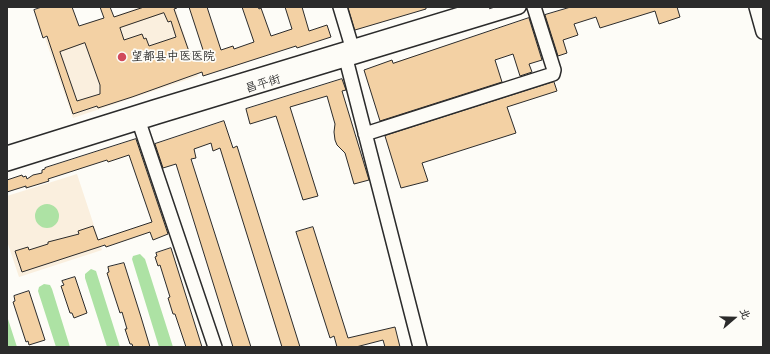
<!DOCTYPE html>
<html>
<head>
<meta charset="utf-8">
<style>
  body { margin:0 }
  #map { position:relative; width:770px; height:354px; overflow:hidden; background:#fdfcf7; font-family:"Playpen Sans","LXGW WenKai TC",sans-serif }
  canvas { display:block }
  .frame { position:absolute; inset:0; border:8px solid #2b2b2b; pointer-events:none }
  .north { position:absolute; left:714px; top:298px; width:40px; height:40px; -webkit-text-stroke:3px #fdfcf7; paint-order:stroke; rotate:70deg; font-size:11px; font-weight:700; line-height:16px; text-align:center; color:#2b2b2b }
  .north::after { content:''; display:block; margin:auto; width:14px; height:18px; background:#2b2b2b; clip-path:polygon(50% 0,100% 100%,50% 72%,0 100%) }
</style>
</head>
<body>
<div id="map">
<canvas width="770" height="354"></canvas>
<div class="frame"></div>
<div class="north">北</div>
</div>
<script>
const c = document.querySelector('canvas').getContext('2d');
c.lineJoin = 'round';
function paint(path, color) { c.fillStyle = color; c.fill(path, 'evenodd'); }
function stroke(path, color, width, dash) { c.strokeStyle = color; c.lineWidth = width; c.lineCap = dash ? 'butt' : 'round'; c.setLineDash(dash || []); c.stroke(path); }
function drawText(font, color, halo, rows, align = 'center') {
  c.font = font + ' "Playpen Sans","LXGW WenKai TC",sans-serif'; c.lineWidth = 3.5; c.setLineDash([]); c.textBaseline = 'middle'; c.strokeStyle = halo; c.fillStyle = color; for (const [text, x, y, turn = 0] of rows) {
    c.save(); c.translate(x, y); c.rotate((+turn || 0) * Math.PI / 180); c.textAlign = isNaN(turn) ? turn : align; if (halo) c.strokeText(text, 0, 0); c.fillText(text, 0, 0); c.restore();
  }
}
paint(new Path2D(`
  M140,7H175L198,76L73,118L45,38L96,20L97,22Z
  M77,174L102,250L19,277L7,241V196Z`), '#faefde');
paint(new Path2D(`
  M35 216a12 12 0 1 1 24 0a12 12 0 1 1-24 0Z
  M140,254L145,259L173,347H159L132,259L133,256Z
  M91,269L96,271L120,347H107L85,278V274Z
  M44,284L50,285L52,289L70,347H56L38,291L39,287Z
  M7,316L17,347H7Z`), '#ade2a4');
const building = new Path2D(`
  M42,7H72L79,26L104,18L100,7H110L114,17L144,7H177V8L174,9L192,60L205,56L189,7H207L221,50L233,46L234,49L254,42L242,7H258L259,9L261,8L271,36L292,29L285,7H302L309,31L327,25L331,37L297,48L296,46L203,76L202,72L132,97L98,108L97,106L73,114L47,36L43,38L34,10ZM164,13L168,22L171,21L176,37L149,46L146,38L144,39L142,34L124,40L120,28ZM85,43L100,85V94L77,101L60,52Z
  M348,7H426V9L355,30Z
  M571,7H677L680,17L659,24L655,11L600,28L596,17L574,24L578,35L563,40L567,53L558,56L545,15Z
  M529,18L542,60L529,64L532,72L520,76L513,54L495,60L502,82L380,121L364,70L392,60L393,63Z
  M342,79L346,90L342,91L369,180L354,184L345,153L337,145L335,140L334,132L335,124L327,96L290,107L318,196L303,200L276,116L250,124L246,109Z
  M554,82L557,91L507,107L516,133L422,163L428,181L401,188L385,136Z
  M224,121L233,148L237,146L300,347H282L220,148L213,151L211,143L194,149L196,158L191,159L251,347H233L176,164L163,168L155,144Z
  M136,139L168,234L153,240L150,232L106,247L105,245L22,272L15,251L28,247L29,250L48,244V242L79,234L78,231L93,226L98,240L152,222L129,155L108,162L107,160L48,179L49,181L26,188V186L7,192V180L22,175L23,177L26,176L27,179L33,175L42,173V170L45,169V168Z
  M313,227L348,338L395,327L400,347H385L383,340L356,347H337L334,336L330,338L296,232Z
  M171,248L202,347H186L175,314H173L168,298L170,297L160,265L158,266L155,257L157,256L156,253Z
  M124,263L141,317L150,347H133L132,344H130L125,329H127L122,312L120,313L107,273L109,272L108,267Z
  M75,277L87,313L74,318L72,313H70L61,286L64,285L62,281Z
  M29,291L45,340L29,345L28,341L26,342L13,302L15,301L14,296Z`);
paint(building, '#f3d1a4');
stroke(building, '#2b2b2b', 1);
const minor = new Path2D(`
  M340,7L352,47
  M756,7L763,32
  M346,59L420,347
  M139,122L215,347
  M365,134L553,74L554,70L534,7
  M7,153L154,107L483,7
  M7,164L157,117L519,7`);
stroke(minor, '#2b2b2b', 16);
stroke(minor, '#fdfcf7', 13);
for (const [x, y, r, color] of [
  [122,57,5,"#d1495b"]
]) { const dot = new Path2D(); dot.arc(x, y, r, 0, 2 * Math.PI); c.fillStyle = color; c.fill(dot); stroke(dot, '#fdfcf7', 1.5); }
drawText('12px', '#2b2b2b', '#fdfcf7', [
  ["望都县中医医院",131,57]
], 'left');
drawText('12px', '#2b2b2b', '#fdfcf7', [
  ["昌平街",263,84,-17]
]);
</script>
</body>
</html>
